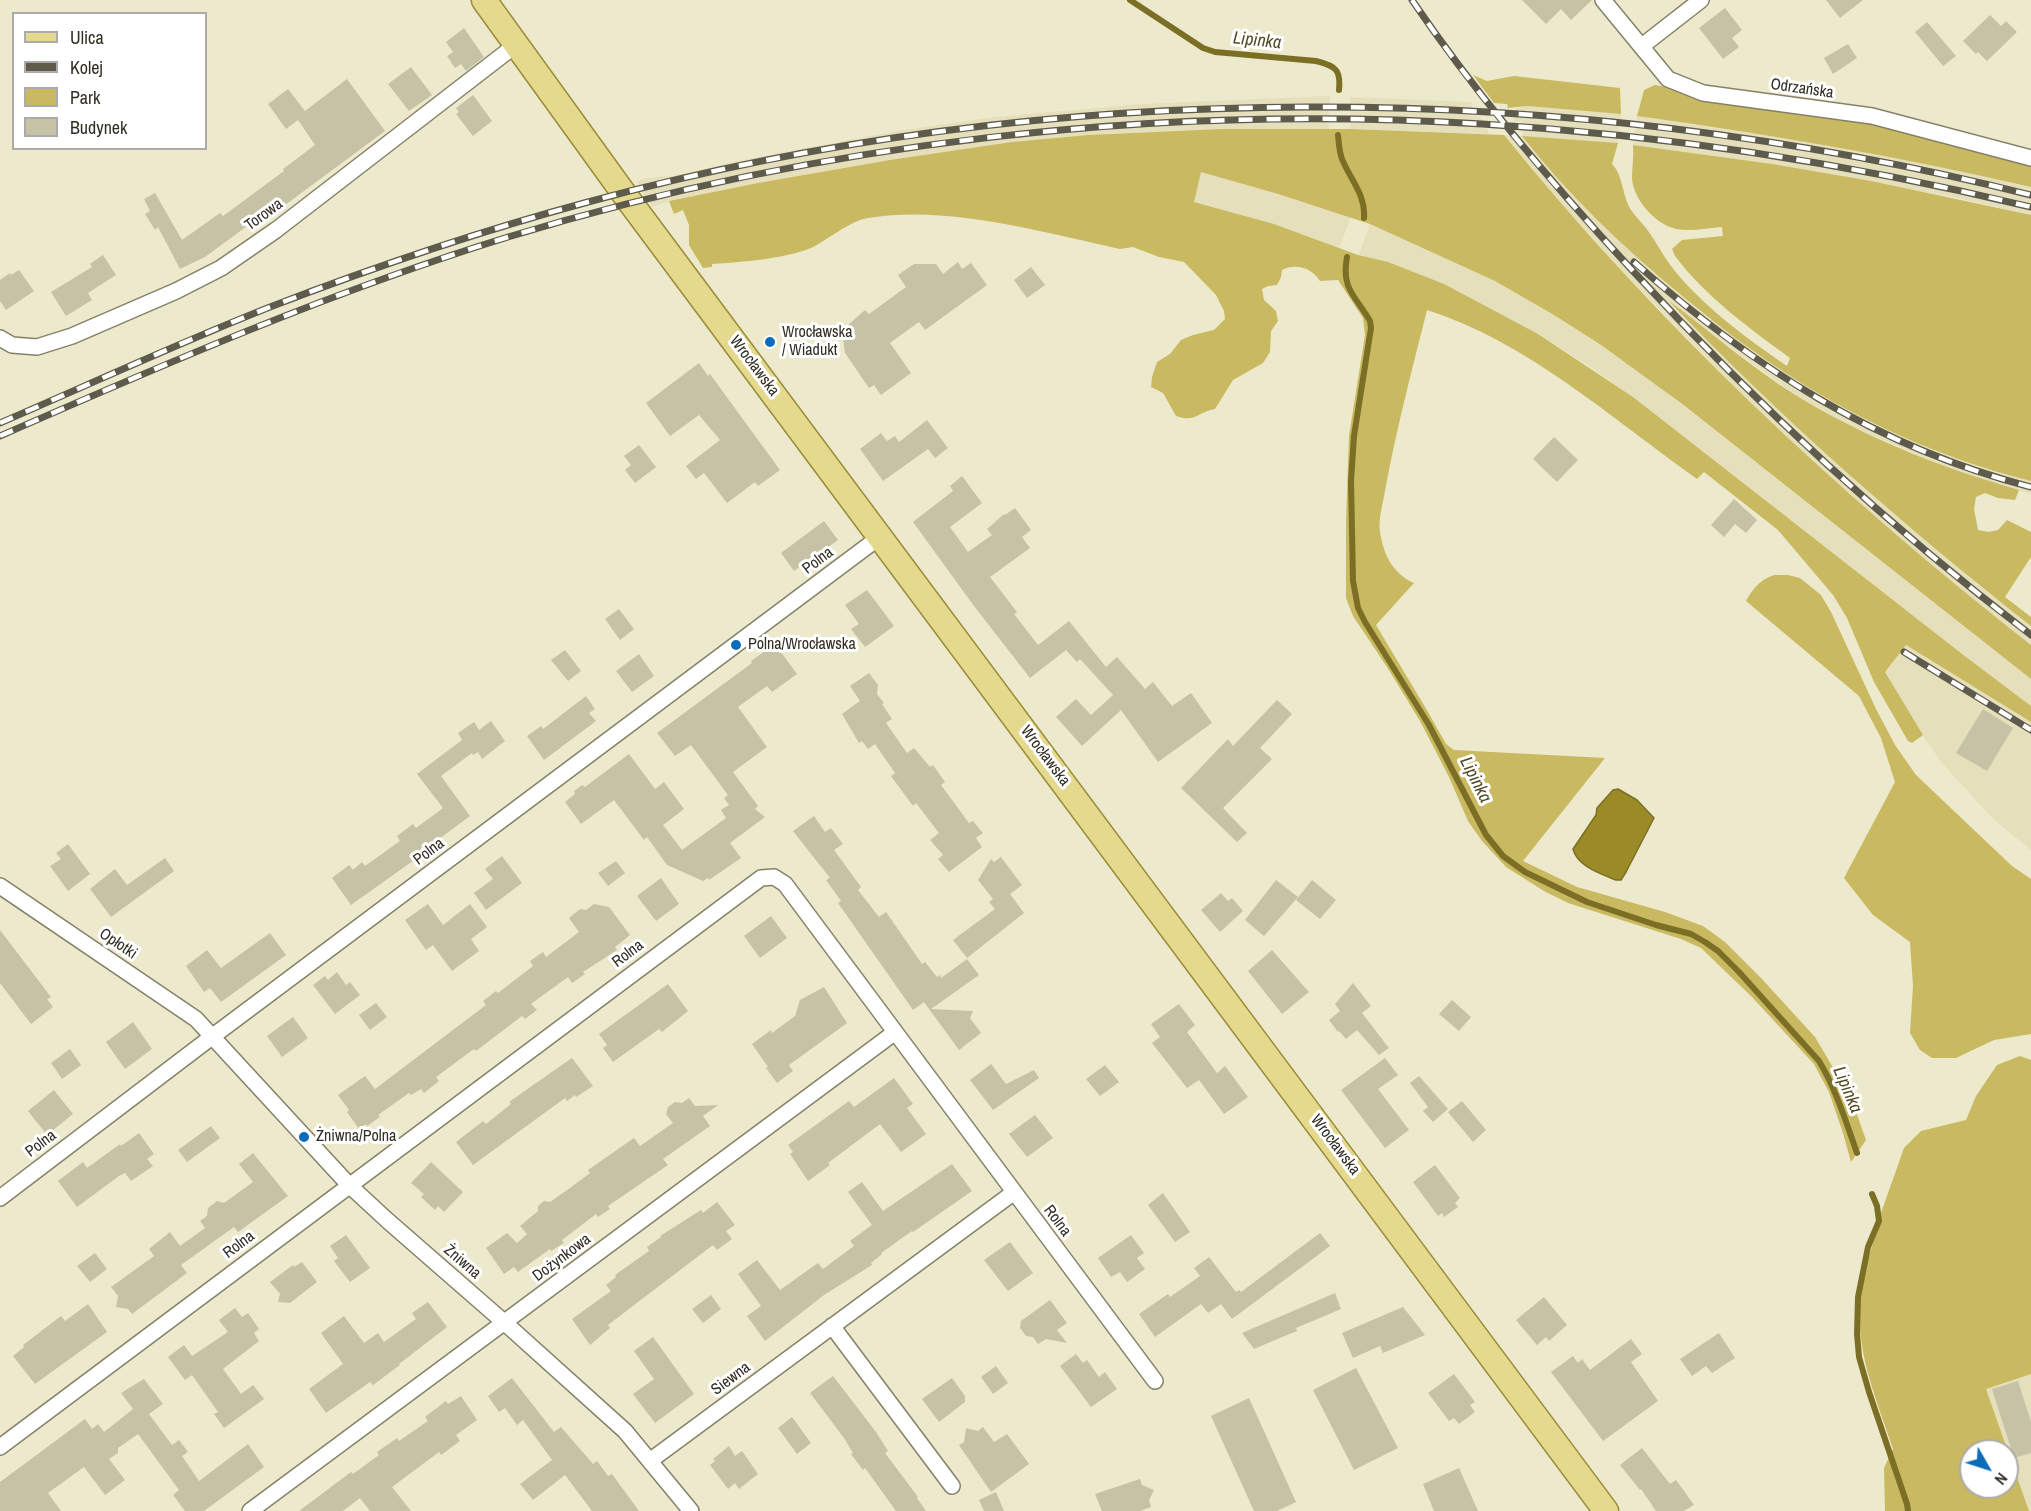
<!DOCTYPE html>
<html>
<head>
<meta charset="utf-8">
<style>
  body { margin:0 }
  #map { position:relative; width:2031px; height:1511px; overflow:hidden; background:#ede9cc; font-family:"Archivo Narrow",sans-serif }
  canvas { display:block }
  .legend { position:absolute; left:12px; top:12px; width:195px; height:138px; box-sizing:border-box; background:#fff; border:2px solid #acaba7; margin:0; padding:8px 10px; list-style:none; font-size:18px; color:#302e23 }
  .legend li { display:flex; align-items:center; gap:12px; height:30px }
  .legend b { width:30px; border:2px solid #acaba7 }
  .north { position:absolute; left:1959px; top:1439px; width:60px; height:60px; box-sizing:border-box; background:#fff; border:2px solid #acaba7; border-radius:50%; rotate:129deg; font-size:16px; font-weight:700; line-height:24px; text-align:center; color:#302e23 }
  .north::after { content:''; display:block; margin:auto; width:21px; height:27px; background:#0b6db9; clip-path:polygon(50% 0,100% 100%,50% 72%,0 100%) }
</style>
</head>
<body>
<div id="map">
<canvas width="2031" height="1511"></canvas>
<ul class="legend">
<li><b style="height:8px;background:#e5d98e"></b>Ulica</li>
<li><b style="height:8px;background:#5e5b4c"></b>Kolej</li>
<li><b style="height:16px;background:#c9b960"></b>Park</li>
<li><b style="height:16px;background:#c6c2a6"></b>Budynek</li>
</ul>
<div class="north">N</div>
</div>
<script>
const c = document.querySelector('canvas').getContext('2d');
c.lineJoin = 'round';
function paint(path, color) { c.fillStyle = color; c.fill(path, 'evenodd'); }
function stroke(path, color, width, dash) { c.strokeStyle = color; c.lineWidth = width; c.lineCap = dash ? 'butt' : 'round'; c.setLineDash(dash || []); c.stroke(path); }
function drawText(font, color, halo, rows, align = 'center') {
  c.font = font + ' "Archivo Narrow",sans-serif'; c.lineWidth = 6; c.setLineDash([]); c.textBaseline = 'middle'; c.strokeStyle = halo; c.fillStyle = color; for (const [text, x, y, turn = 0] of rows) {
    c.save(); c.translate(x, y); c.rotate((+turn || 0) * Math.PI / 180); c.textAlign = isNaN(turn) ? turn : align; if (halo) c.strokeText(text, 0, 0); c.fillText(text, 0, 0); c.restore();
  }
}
paint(new Path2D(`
  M1330,96L1329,129H1221L1143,132L1088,135L1013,142L890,160L758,183L669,201L652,207L649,196L644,197L642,185H638L637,181L646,178L674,176L743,160L897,131L995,117L1142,104Z
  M1350,97L1472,102L1471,116L1481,117L1480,128L1488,129V134L1350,129Z
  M1526,106L1621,114L1618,143L1523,137L1538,156L1626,247L1751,350L1821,395L1862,417L1942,452L2031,481V494L1976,478L1929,460L1850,426L1795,395L1672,304L1765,397L1897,517L2031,626V645L1947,580L1800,451L1722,374L1625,274L1538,177L1504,135L1522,136L1523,121H1514L1515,109Z
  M1637,116L1836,146L1947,167L2031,187V215L1962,199L1772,164L1633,145Z
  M1201,171L1351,217L1339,248L1274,224L1194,202Z
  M1370,224L1495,281L1554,315L1642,373L2031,679V706L1966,657L1633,397L1591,367L1538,334L1359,255Z
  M1906,645L2031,722V850L1993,819L1941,762L1926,740L1885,672Z
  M2031,1374V1511H2029L1986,1388Z`), '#e5dfbb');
paint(new Path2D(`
  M1473,75L1487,81L1514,76L1620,88L1621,114L1527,106L1508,108L1507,104L1494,103Z
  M1655,85L1869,124L1924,135L2031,163V187C1901,157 1769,134 1637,116L1644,90Z
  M1221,129H1350L1504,135C1658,325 1838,494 2031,645V679L1681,403L1601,345L1554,315L1495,281L1370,224L1278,194L1201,172L1194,202L1274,224L1358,255L1388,262L1444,284L1538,334L1633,397L1966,657L2031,706V722L1906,645L1885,672L1923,735L1912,743L1908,741L1874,682L1847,618L1833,595L1778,530L1704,472L1697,479C1612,419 1528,342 1427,310C1412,370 1396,430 1385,491C1383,503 1378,520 1380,532C1383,554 1393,574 1414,583L1376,625L1428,712L1446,744L1454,750L1605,758L1523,861L1577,887L1665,912L1703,926L1725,942L1761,978L1815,1037L1851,1098L1866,1140L1851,1162L1843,1133L1829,1092L1814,1064L1751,996L1701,948L1681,939L1568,903L1544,891L1506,867L1482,841L1468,821L1449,777L1420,721L1387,667L1353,616L1346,598V521L1349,436L1365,335L1363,318L1338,280L1320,281C1312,268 1296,263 1282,270L1281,277L1277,285L1268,286L1262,289L1264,300L1276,311L1278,321L1271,331L1270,352L1263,363L1233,380L1215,409C1197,412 1196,423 1176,416L1163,393L1151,387L1152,377L1157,362L1170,354L1181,340L1193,335L1214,330L1225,319L1224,311L1216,295L1184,262L1159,257L1133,247L1120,249C1041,232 949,205 868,218C849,221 828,240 811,248C784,259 741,262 712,264V267L703,268L689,245V225L683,210L674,214L669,201L758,183L890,160L1012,142L1088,135Z
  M1522,136L1618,143L1612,164C1623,175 1622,195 1631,210C1635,216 1641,222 1646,228C1655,240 1662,254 1671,266C1702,306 1746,338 1787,366L1790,358C1749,328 1706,297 1675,256L1672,249L1682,240L1723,236L1722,227C1708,228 1691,232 1676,229C1655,224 1633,199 1632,178C1632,167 1634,156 1633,145L1772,164L1871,181L2031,215V481C1931,456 1835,410 1752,350C1727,333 1704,313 1680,294C1623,247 1568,195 1522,136Z
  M1669,301C1711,332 1752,368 1797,396C1866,438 1942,468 2019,490L2015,500L1998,498L1985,493L1976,497L1974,509L1978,530L1989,532L1998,530L2007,520L2031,532V557L2005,597L2031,617V626C1904,526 1780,418 1669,301Z
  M1774,575H1788L1800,578L1821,595L1831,612L1876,709L1895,745L1916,775L2012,866L2031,879V1034L1994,1040L1956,1058H1932L1920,1050L1910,1033L1913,986L1910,942L1873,915L1844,878L1895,782L1881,738L1859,696L1746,601C1753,588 1760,580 1774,575Z
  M2020,1056L2031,1060V1374L1986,1389L2029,1511H1885L1884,1468L1893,1449C1875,1395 1851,1342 1862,1283C1865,1270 1869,1256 1873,1243C1877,1232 1882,1224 1881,1213L1904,1148L1921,1131L1966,1120L1976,1096L1997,1065ZM1971,1451H2007V1487H1971Z`), '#c9b960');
const water = new Path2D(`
  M1618,789L1637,800L1654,818L1626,872L1621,880H1616C1601,874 1577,866 1573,849L1596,815L1597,808L1613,790Z`);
paint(water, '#9b8b26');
stroke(water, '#7b6f25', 1.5);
stroke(new Path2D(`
  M1130,0L1203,48L1215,52L1316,61C1336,66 1341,70 1339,90
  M1338,135C1339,143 1339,151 1342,159C1350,179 1366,195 1364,218
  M1347,257C1341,289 1355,295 1370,321L1371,328L1354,436L1351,481L1353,581L1358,608L1365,622L1429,725L1486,835L1503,856L1525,872L1587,902L1656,925L1691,934L1705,942L1718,951L1739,972L1819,1061C1836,1089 1846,1122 1857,1153
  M1872,1194L1877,1206L1879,1221L1868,1247L1858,1297L1857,1334L1859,1357L1869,1392L1907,1504L1908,1511`), '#7b6f25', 6);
paint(new Path2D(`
  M1522,0H1592L1571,20L1561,9L1546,24Z
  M1826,0H1863L1840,18Z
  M1725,8L1742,30L1732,38L1739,47L1723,59L1699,28Z
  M1990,15L2001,26L2006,21L2017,32L1987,61L1978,52L1976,54L1963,41Z
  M1927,22L1956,56L1943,66L1915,32Z
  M464,28L484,57L466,71L461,64L455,68L447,56L453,52L446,42Z
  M1848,44L1857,58L1833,74L1824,58Z
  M411,67L432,95L409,111L388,84Z
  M347,79L385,131L258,225L254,221L205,257L180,269L158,227L155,230L145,214L150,211L144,199L155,193L182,240L220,213L223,216L284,171L283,169L315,145L298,120L286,129L268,104L288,89L305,111Z
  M473,95L492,121L473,136L456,114L459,112L456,108Z
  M103,255L116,275L88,293L92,300L66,316L51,292L92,267L90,264Z
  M958,262L962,269L971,263L987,285L925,330L919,322L890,343L911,373L881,395L874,385L869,388L845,353L843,337L848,325L865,310L869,314L906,287L898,275L914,264H936L943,274Z
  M1031,267L1045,285L1027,298L1014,280Z
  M19,270L34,291L6,310L0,301V280L10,273L11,275Z
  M699,363L708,376L710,374L780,470L758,486L755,482L727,503L704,473L696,479L686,466L720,440L699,415L670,436L646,403Z
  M927,420L948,448L935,458L928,449L883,481L860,449L881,433L887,441L895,436L899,442Z
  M1554,437L1578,460L1557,482L1533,459Z
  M639,445L656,467L635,483L625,470L631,465L624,456Z
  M962,476L982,503L950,527L968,552L992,535L987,529L1004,514L1005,515L1015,508L1031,530L1022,537L1030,548L990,577L1017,612L1014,614L1038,645L1069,621L1106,667L1117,657L1145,689L1153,682L1172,706L1191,693L1212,723L1158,762L1121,710L1082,746L1056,717L1076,699L1091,715L1113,695L1080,659L1077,662L1066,650L1030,678L974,606L913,522L953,491L950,486Z
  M1734,499L1757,520L1746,533L1735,524L1724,537L1711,525Z
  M824,521L838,540L794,571L781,553Z
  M867,590L894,626L865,647L851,629L859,624L845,605Z
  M619,609L634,629L620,640L605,619Z
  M775,644L797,674L772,692L767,686L738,707L767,747L733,772L758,806L755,809L765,817L730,843L741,858L709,880L708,878L703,881L667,865L647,837L644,840L614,800L581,824L565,802L575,794L574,791L582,785L585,787L629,754L655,789L664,782L684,809L663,825L682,850L726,818L721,810L729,805L724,798L728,795L691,745L675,756L657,733L752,663L751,661Z
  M565,650L581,671L568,681L551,660Z
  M639,654L654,676L632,692L616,671Z
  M869,673L878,685L877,694L884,703L882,704L892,719L886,723L907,753L914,748L930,767L933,765L945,782L941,785L969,823L973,821L983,833L976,838L982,847L949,872L938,859L943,855L930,840L939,833L916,803L913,806L891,776L895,773L875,744L868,749L862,741L859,743L842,714L860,701L850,686Z
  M586,696L595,709L589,713L596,721L544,760L527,736L541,726L543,729Z
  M1277,700L1292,714L1260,748L1272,759L1223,808L1247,833L1237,842L1181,788L1228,739L1233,746Z
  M1983,709L2013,728L1987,771L1956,753Z
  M491,721L505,741L482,759L478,752L473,755L472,753L441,776L470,816L416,856L417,858L351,905L332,878L349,865L353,870L362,862L365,866L400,841L397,836L413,824L416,828L443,808L417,774L462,740L458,733L474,722L479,730Z
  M814,816L825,832L831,828L843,844L834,850L861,887L858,890L879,917L886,912L922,964L925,962L937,977L940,975L941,978L967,959L979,975L931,1009L973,1011L970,1018L981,1033L959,1050L924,1002L913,1010L838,903L841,901L826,880L830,878L793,831Z
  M68,844L90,874L68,891L50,866L61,859L56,853Z
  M502,856L522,883L486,910L474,893L493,879L485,869Z
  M1001,857L1022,885L1010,894L1024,913L967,958L953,940L995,909L989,902L993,899L978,880L991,859L994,862Z
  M165,858L174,871L111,917L90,889L115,869L127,885Z
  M616,861L625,873L608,886L598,873Z
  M661,878L679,904L656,921L637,896Z
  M1276,880L1298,897L1264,936L1245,920Z
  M1312,880L1336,900L1320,919L1296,900Z
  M1221,893L1228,901L1232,898L1243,911L1220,932L1201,910Z
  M428,904L443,925L470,904L487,927L471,939L479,951L452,971L433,945L426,950L405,920Z
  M594,904L609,907L630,935L615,947L617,950L583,972L585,974L572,983L568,977L531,1004L537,1010L525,1019L522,1016L476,1051L474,1049L436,1077L439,1081L424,1093L421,1089L411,1095L409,1093L378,1115L380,1117L367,1126L366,1124L359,1129L347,1112L349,1110L338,1095L365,1076L375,1089L486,1005L483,1001L496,991L498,993L533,966L530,961L543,952L546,957L579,932L569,918L580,909L586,910Z
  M771,916L787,938L760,958L744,936Z
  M0,930L51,997L47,999L53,1007L31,1024L0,983Z
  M270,933L286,955L221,1002L210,988L204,992L186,966L207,950L221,968Z
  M1272,950L1309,992L1282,1014L1248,971Z
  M337,972L346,985L350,982L360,995L335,1014L313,985L325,976L328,980Z
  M1353,983L1371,1006L1362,1013L1389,1048L1379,1055L1357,1030L1346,1039L1339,1031L1338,1032L1329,1020L1340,1011L1335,1004Z
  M668,984L688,1011L662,1032L659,1029L613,1062L603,1048L607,1045L599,1034Z
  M824,987L847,1023L789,1065L793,1071L777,1083L766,1068L768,1067L752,1044L771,1030L772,1033L795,1016L800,1000Z
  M1452,1000L1471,1017L1459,1031L1439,1014Z
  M376,1003L387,1017L370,1030L359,1015Z
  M1179,1004L1195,1025L1187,1032L1217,1073L1225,1066L1248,1097L1224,1114L1199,1080L1187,1088L1152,1043L1160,1037L1151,1024Z
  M293,1017L308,1038L282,1057L267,1036Z
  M133,1022L152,1049L125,1069L106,1042Z
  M70,1049L81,1065L62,1079L51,1063Z
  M572,1058L593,1086L576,1097L575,1095L567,1101L565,1098L473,1165L456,1142L483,1121L486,1124L511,1104L509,1102Z
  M1385,1058L1398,1075L1378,1089L1409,1130L1385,1148L1341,1090Z
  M991,1064L1006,1084L1034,1070L1039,1078L993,1110L970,1080Z
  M1105,1065L1119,1082L1100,1096L1086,1079Z
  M1419,1076L1448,1109L1433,1122L1423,1111L1428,1107L1410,1083Z
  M894,1078L913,1104L907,1108L926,1134L901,1152L880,1124L828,1163L830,1165L808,1181L790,1154L793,1152L788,1145L849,1101L854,1107Z
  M54,1090L73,1114L47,1135L28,1111Z
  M689,1098L695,1106L718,1105L703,1116L710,1126L663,1159L668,1165L608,1206L610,1209L598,1217L596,1214L562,1240L564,1243L551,1251L550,1249L518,1272L514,1267L504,1274L486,1248L507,1233L517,1243L527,1234L520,1226L538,1211V1206L544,1201L550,1202L570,1188L590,1173L588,1170L634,1138L640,1146L673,1123L666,1114L668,1107L675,1102L682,1103Z
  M1462,1101L1486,1130L1473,1142L1448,1112Z
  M1035,1115L1053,1138L1027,1157L1009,1134Z
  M211,1126L220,1138L187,1162L178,1150Z
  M139,1133L154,1154L147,1159L153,1166L131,1181L125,1173L119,1176L77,1207L58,1181L83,1162L87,1168L120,1144L121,1146Z
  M253,1153L288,1196L238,1232L234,1227L181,1265L187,1273L132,1314L128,1309L116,1307L118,1296L111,1287L154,1256L149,1249L170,1232L180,1246L205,1228L200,1221L207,1216L208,1208L217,1201L224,1203L253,1182L239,1164Z
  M431,1162L463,1192L444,1212L438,1206L435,1210L421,1197L424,1194L411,1183Z
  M952,1164L972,1191L913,1232L912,1231L881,1253L882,1254L871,1263L872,1265L824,1295L765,1341L747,1316L761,1306L738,1274L757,1260L780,1290L818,1263L823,1269L854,1246L850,1241L872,1225L848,1192L862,1182L883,1211Z
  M1435,1165L1460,1198L1455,1203L1458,1207L1444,1217L1442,1213L1438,1216L1413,1182Z
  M1163,1193L1190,1232L1175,1242L1148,1205Z
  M717,1202L735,1225L726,1231L732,1239L717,1250L713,1245L608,1325L610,1328L590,1345L572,1319L611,1291L606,1285L616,1277L615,1275L649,1251L647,1247L661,1237L660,1236L701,1210L703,1213Z
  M1320,1233L1330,1246L1232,1319L1221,1304L1208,1313L1201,1304L1155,1337L1139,1314L1168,1294L1170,1297L1200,1276L1194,1268L1209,1257L1236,1292L1239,1290L1241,1292Z
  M346,1235L370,1268L350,1282L334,1261L338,1258L330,1246Z
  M1131,1235L1144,1253L1137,1258L1145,1269L1127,1282L1120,1272L1111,1277L1098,1258Z
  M1010,1242L1033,1273L1008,1291L984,1260Z
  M95,1253L107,1269L90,1282L77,1266Z
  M302,1262L317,1282L290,1303L278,1302L280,1294L270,1282L293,1265L294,1267Z
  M1335,1293L1341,1309L1296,1328L1297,1331L1275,1340L1254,1349L1242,1333Z
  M711,1295L721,1309L703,1323L692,1309Z
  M1544,1297L1567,1325L1549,1341L1546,1337L1537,1345L1516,1320Z
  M1050,1300L1067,1323L1057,1330L1067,1343L1046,1339L1038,1344L1033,1337L1026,1336L1020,1328L1021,1321Z
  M428,1302L447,1327L399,1364L400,1365L373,1385L370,1382L326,1413L309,1389L343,1364L321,1333L344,1316L364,1343L378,1333L384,1342L416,1319L412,1313Z
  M88,1304L107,1332L35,1384L13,1356L24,1347L23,1345L61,1316L65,1321Z
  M1403,1307L1425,1335L1383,1353L1380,1346L1353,1358L1342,1333Z
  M235,1308L242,1317L248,1313L259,1329L254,1333L259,1341L223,1369L241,1394L253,1385L264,1399L224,1428L214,1414L218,1412L192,1375L185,1380L168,1357L184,1345L192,1356L228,1332L219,1320Z
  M1719,1333L1735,1358L1712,1373L1706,1366L1692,1376L1680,1359Z
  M653,1337L694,1394L655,1423L633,1394L654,1379L634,1351Z
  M1631,1339L1642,1354L1631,1362L1658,1401L1603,1441L1551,1372L1573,1356L1578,1363L1582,1359L1590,1370Z
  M1076,1354L1083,1363L1087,1360L1099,1377L1105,1372L1117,1389L1091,1407L1060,1366Z
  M996,1366L1008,1383L993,1394L981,1377Z
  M1356,1368L1398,1448L1354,1470L1313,1390Z
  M1454,1374L1475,1402L1470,1405L1475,1412L1459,1424L1454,1418L1449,1421L1428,1393Z
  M833,1376L876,1432L888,1451L885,1453L918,1497L917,1498L926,1511H896L865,1468L863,1470L851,1454L853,1453L844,1438L810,1393Z
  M512,1378L554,1432L561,1427L593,1464L597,1461L608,1476L612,1474L639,1511H592L565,1475L533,1500L520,1484L552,1460L523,1420L517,1425L505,1408L499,1412L488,1396Z
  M952,1378L965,1396V1402L939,1422L922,1399Z
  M144,1379L163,1404L149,1414L172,1445L179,1440L188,1452L182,1456L199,1481L248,1444L264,1467L204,1511H185L173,1495L179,1490L138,1434L118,1448V1453L109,1459L125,1480L105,1495L84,1467L48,1493L61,1511H0V1482L85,1419L92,1429L98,1424L104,1432L133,1409L121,1393Z
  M2018,1381L2031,1422V1453L2014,1458L1992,1389Z
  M461,1396L477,1420L456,1435L460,1441L441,1455L439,1452L392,1487L411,1511H370L360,1498L343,1511H299L351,1472L353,1474L379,1455L377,1452L397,1438L399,1441L428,1421L425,1417L446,1401L448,1404Z
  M1249,1398L1296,1502L1277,1511H1254L1211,1416Z
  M792,1417L811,1443L797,1454L778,1428Z
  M983,1427L994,1442L1007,1434L1029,1464L991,1492L959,1445L964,1442L966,1428L978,1431Z
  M729,1446L735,1456L742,1451L758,1474L739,1489L735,1483L728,1489L710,1465L715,1461L713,1459Z
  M1642,1448L1670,1484L1676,1480L1694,1505L1684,1511H1656L1641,1489L1640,1490L1620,1465Z
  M1459,1468L1478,1511H1434L1423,1484Z
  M1140,1479L1142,1485L1154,1490L1149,1500L1151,1507L1140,1511H1102L1095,1494Z
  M996,1492L1004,1511H984L979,1500Z`), '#c6c2a6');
const street = new Path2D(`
  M1603,0L1668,79L1703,93L1872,116L2031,158
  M1642,46L1701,0
  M0,338L12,345L37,347L72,336L176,291L221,268L276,230L517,44
  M0,886L196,1019L349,1185L388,1221L505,1323L625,1431L691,1511
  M0,1198L213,1036L881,536
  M832,1326L952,1486
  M0,1447L761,878L774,877L785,884L1155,1381
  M651,1460L1013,1193
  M250,1511L894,1033`);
const primary = new Path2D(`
  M484,0L630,202L1606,1511`);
stroke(street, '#858167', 18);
stroke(primary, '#9a8c38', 27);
stroke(street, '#fff', 15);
stroke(primary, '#e5d98e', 24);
const rail = new Path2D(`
  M1412,0C1478,97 1553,185 1633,271C1755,403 1888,526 2031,635
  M1634,262C1753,367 1876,447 2031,487
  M0,423C90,384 179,343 270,307C374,267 480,231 588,202C1055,75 1563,78 2031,195
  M0,436C167,363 333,291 508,237C821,142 1155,104 1482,124C1667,135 1851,164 2031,207
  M1904,652L2031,730`);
stroke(rail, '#5e5b4c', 7);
stroke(rail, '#fff', 4.5, [14]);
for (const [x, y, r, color] of [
  [770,342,6,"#0b6db9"],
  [736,645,6,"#0b6db9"],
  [304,1137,6,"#0b6db9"]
]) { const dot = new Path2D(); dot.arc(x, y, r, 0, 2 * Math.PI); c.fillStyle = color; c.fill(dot); stroke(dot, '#fff', 2); }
drawText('16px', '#302e23', '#fff', [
  ["Odrzańska",1802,89,8],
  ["Torowa",264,215,-36],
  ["Wrocławska",754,366,53],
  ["Polna",818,561,-37],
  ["Wrocławska",1045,756,53],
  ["Polna",429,852,-37],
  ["Opłotki",118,944,34],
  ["Rolna",628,954,-37],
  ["Polna",41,1144,-37],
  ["Wrocławska",1335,1145,53],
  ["Rolna",1057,1221,53],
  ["Rolna",239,1245,-37],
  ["Dożynkowa",562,1258,-37],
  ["Żniwna",462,1262,41],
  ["Siewna",731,1379,-37]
]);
drawText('16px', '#302e23', '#fff', [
  ["Wrocławska",782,333],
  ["/ Wiadukt",782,351],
  ["Polna/Wrocławska",748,645],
  ["Żniwna/Polna",316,1137]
], 'left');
drawText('italic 18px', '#514b23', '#fff', [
  ["Lipinka",1257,41,6],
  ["Lipinka",1475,780,63],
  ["Lipinka",1847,1090,67]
]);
</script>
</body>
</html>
